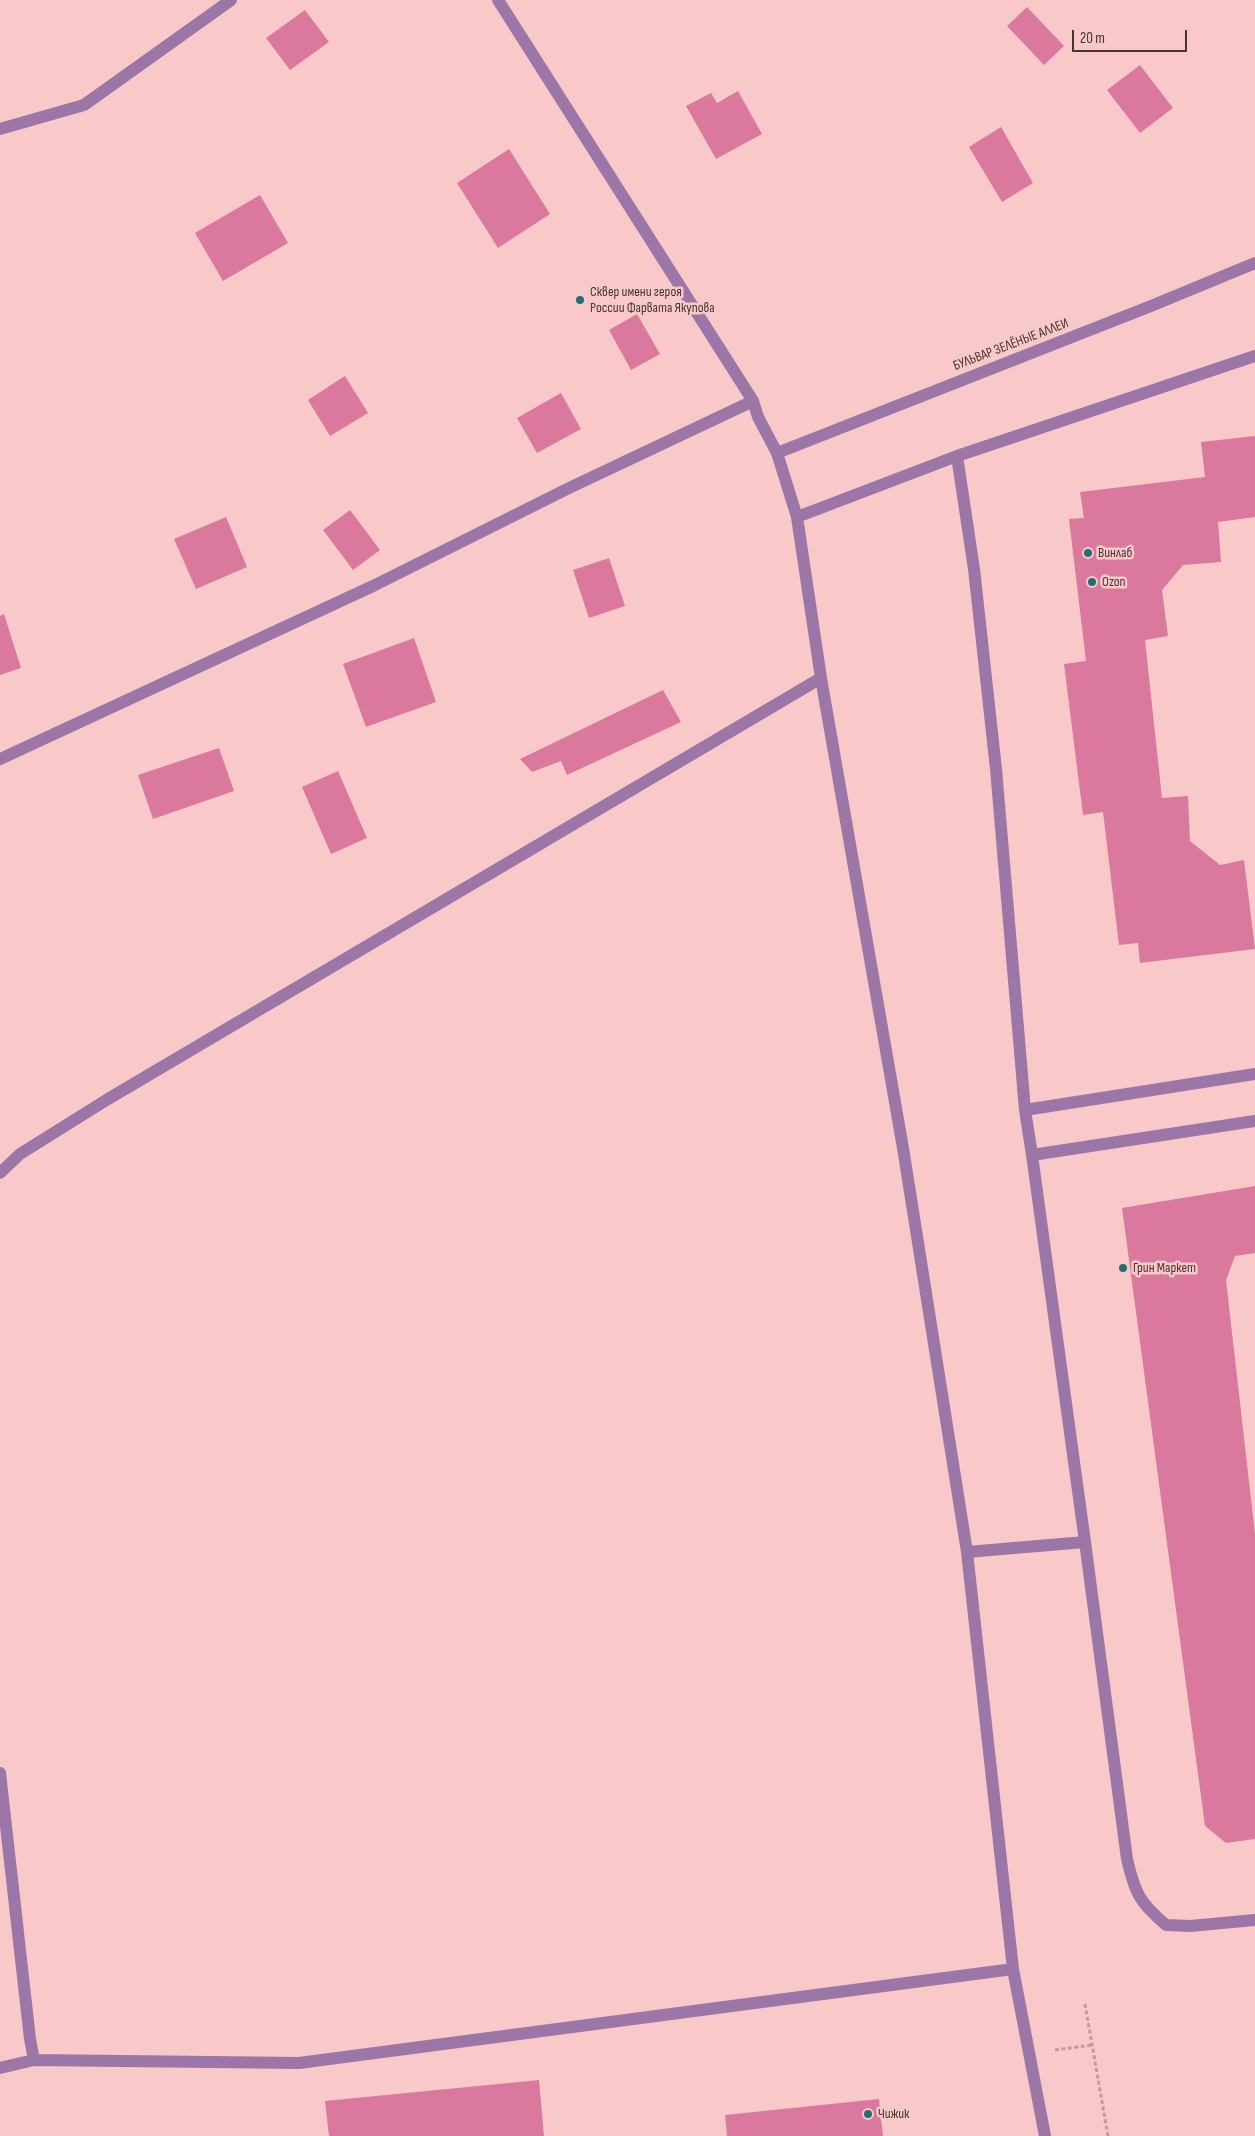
<!DOCTYPE html>
<html>
<head>
<meta charset="utf-8">
<style>
  body { margin:0 }
  #map { position:relative; width:1255px; height:2136px; overflow:hidden; background:#f9c9ca; font-family:"Sofia Sans Condensed",sans-serif }
  canvas { display:block }
  .scale { position:absolute; left:1072px; top:30px; width:115px; height:22px; box-sizing:border-box; border:2px solid #4a3333; border-top:0; padding-left:6px; font-size:15px; line-height:18px; white-space:nowrap; color:#4a3333; -webkit-text-stroke:4px #f9c9ca; paint-order:stroke }
</style>
</head>
<body>
<div id="map">
<canvas width="1255" height="2136"></canvas>
<div class="scale">20 m</div>
</div>
<script>
const c = document.querySelector('canvas').getContext('2d');
c.lineJoin = 'round';
function paint(path, color) { c.fillStyle = color; c.fill(path, 'evenodd'); }
function stroke(path, color, width, dash) { c.strokeStyle = color; c.lineWidth = width; c.lineCap = dash ? 'butt' : 'round'; c.setLineDash(dash || []); c.stroke(path); }
function drawText(font, color, halo, rows, align = 'center') {
  c.font = font + ' "Sofia Sans Condensed",sans-serif'; c.lineWidth = 5; c.setLineDash([]); c.textBaseline = 'middle'; c.strokeStyle = halo; c.fillStyle = color; for (const [text, x, y, turn = 0] of rows) {
    c.save(); c.translate(x, y); c.rotate((+turn || 0) * Math.PI / 180); c.textAlign = isNaN(turn) ? turn : align; if (halo) c.strokeText(text, 0, 0); c.fillText(text, 0, 0); c.restore();
  }
}
paint(new Path2D(`
  M1027,7L1064,46L1044,65L1007,26Z
  M305,10L329,42L290,70L266,38Z
  M1140,65L1173,108L1140,133L1107,90Z
  M738,91L762,134L716,159L686,106L711,93L717,103Z
  M1001,127L1033,183L1002,202L969,147Z
  M509,149L550,214L498,248L457,183Z
  M260,195L288,243L223,281L195,233Z
  M637,314L660,354L631,370L609,330Z
  M345,376L368,413L330,436L308,400Z
  M561,393L581,429L537,453L517,418Z
  M1255,436V517L1218,522L1221,562L1183,565L1162,590L1168,636L1145,640L1162,798L1188,796L1190,841L1220,865L1244,860L1255,949L1140,963L1138,943L1119,945L1103,812L1083,815L1064,664L1086,661L1069,519L1084,518L1080,492L1205,477L1201,442Z
  M350,510L380,550L353,570L323,530Z
  M226,517L247,567L196,589L174,539Z
  M609,558L625,606L589,618L573,570Z
  M4,614L21,668L0,675V616Z
  M414,638L436,702L366,727L343,664Z
  M663,690L681,722L567,775L561,761L532,772L520,759Z
  M219,748L234,791L153,819L138,775Z
  M338,771L367,838L331,854L302,787Z
  M1255,1186V1253L1235,1256L1226,1280L1255,1534V1839L1226,1843L1205,1826L1122,1208Z
  M539,2080L544,2136H329L325,2101Z
  M879,2099L883,2136H727L725,2115Z`), '#da799d');
stroke(new Path2D(`
  M1085,2004L1108,2136
  M1055,2050L1092,2045`), '#c49b9c', 3, [4, 2.5]);
stroke(new Path2D(`
  M498,0L753,401L758,417L777,453L797,517L821,678L903,1148L967,1552L1013,1969L1045,2136
  M0,129L84,105L231,0
  M777,453L1151,306L1255,263
  M957,456L974,569L996,769L1025,1110
  M797,517L957,456L1255,356
  M0,759L373,586L567,489L753,401
  M1032,1155L1025,1110L1255,1074
  M0,1173L20,1154L108,1099L821,678
  M1085,1542L1032,1155L1255,1121
  M967,1552L1085,1542L1127,1859C1135,1893 1139,1902 1166,1925L1190,1926L1255,1920
  M0,1773L30,2039L34,2060
  M0,2068L34,2060L299,2063L1013,1969`), '#9b76a7', 12);
for (const [x, y, r, color] of [
  [580,300,5,"#236e70"],
  [1088,553,5,"#236e70"],
  [1092,582,5,"#236e70"],
  [1123,1268,5,"#236e70"],
  [868,2114,5,"#236e70"]
]) { const dot = new Path2D(); dot.arc(x, y, r, 0, 2 * Math.PI); c.fillStyle = color; c.fill(dot); stroke(dot, '#f9c9ca', 2); }
drawText('14px', '#4a3333', '#f9c9ca', [
  ["Сквер имени героя",590,292],
  ["России Фарвата Якупова",590,308],
  ["Винлаб",1098,553],
  ["Ozon",1102,582],
  ["Грин Маркет",1133,1268],
  ["Чижик",878,2114]
], 'left');
drawText('14px', '#4a3333', '#f9c9ca', [
  ["БУЛЬВАР ЗЕЛЁНЫЕ АЛЛЕИ",1011,345,-21]
]);
</script>
</body>
</html>
